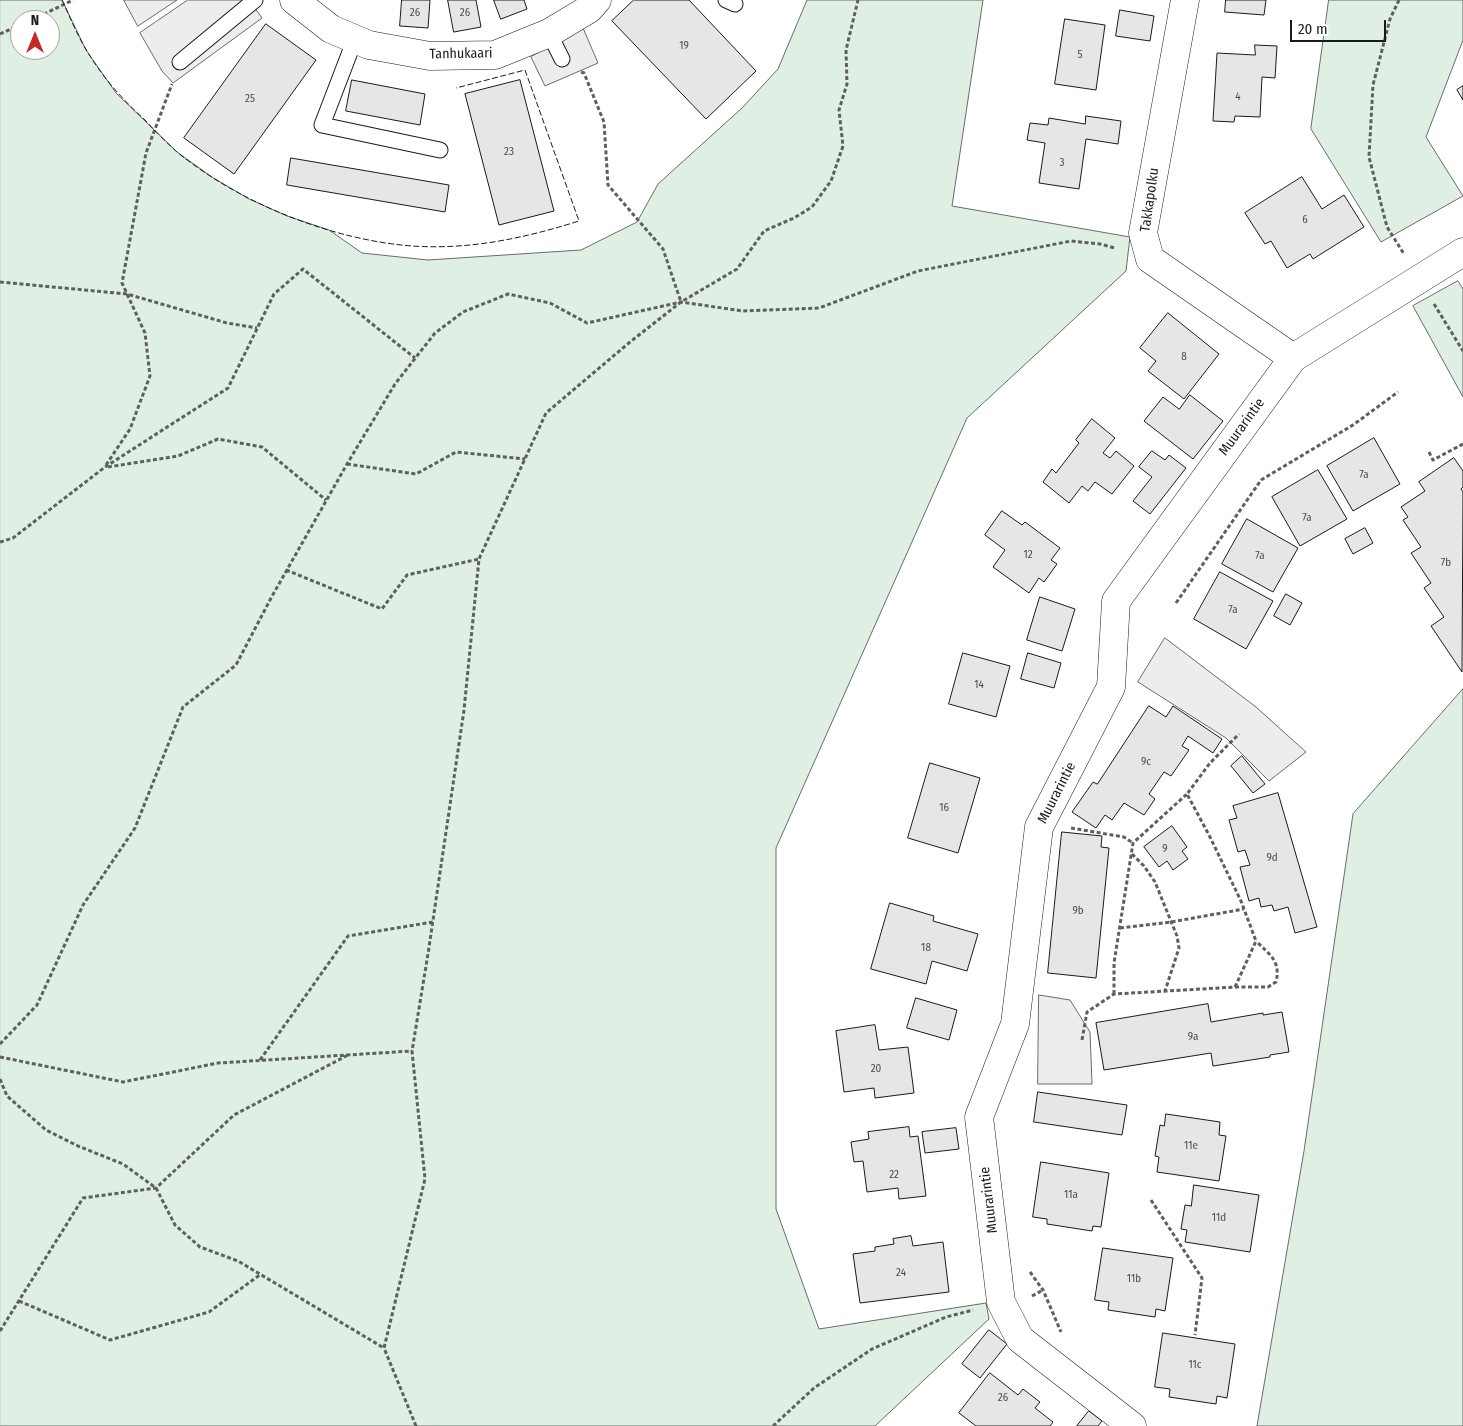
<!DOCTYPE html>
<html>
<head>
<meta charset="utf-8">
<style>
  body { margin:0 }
  #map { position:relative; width:1463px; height:1426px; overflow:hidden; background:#fff; font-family:"Fira Sans Condensed",sans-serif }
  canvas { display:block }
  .north { position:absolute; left:10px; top:10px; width:50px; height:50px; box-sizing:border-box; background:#fff; border:1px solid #a3a3a3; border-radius:50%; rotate:0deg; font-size:14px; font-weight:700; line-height:20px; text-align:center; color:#1a1a1a }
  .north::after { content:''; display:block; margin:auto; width:18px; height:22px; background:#c62828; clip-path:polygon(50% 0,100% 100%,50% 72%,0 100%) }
  .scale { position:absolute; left:1290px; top:20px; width:96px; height:22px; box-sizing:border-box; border:2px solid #1a1a1a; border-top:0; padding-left:6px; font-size:15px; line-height:18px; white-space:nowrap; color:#1a1a1a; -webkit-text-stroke:4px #fff; paint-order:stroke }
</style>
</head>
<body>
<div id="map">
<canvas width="1463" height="1426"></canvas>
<div class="north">N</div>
<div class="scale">20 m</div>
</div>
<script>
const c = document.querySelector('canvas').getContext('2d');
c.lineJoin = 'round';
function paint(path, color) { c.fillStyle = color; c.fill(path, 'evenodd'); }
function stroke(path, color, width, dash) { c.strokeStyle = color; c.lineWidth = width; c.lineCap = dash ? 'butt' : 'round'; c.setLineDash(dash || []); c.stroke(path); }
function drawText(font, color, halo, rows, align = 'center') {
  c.font = font + ' "Fira Sans Condensed",sans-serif'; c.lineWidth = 4; c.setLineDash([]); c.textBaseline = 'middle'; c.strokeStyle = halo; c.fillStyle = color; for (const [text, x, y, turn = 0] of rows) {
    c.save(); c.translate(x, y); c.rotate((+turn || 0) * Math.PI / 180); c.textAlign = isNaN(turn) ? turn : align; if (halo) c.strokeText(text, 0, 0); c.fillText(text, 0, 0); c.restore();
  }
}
const green = new Path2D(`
  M0,0H62L86,50L116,93L177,152L212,177L249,199L287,216L329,230L362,253L428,260L581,250L637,222L658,184L742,108L778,69L807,0H983L952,206L1130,237L1126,271L967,418L776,848V1209L819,1329L986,1303L989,1319L875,1426H0ZM20,20H50V50H20Z
  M1329,0H1463V40L1426,137L1463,196L1381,242L1311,129Z
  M1458,281L1463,289V397L1413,306Z
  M1463,689V1426H1257L1304,1151L1353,814Z`);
paint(green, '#e0efe3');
stroke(green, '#6a6a6a', 1);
const parking = new Path2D(`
  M124,0H177L138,26Z
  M188,0H249L262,18L173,83L162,71L140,33Z
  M583,28L598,63L545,86L531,57Z
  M1165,638L1256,707L1306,752L1269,781L1226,738L1138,682Z
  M1039,995L1070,1000L1090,1032L1092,1084H1038Z`);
paint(parking, '#ededed');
stroke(parking, '#6a6a6a', 1);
const building = new Path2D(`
  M402,0H430L428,28L400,26Z
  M448,0H476L481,27L454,32Z
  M494,0H524L527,9L501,19Z
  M634,0H689L756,71L706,119L612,21Z
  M1226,0H1266L1264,15L1225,12Z
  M1120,10L1154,16L1150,41L1116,36Z
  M1065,19L1105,25L1096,90L1055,84Z
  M266,24L316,60L234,174L184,138Z
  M1255,45L1277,46L1275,78L1262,77L1260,117L1235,116L1234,122L1213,121L1217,53L1255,55Z
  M352,80L425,94L420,125L346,111Z
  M520,80L554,211L499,225L465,94Z
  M1463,86V100L1457,90Z
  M1086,116L1121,121L1118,144L1086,139L1079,189L1039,183L1045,143L1027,140L1030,123L1048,125L1049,118L1085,124Z
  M291,158L449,185L445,212L287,185Z
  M1302,177L1322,209L1344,195L1364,227L1313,259L1310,254L1287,268L1271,241L1265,244L1245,213Z
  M1168,313L1219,354L1184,399L1148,371L1156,361L1140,348Z
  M1190,395L1223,421L1193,459L1144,421L1163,397L1179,409Z
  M1092,419L1115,438L1103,453L1110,458L1116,451L1134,466L1112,494L1095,482L1088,491L1082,486L1069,503L1043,482L1052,469L1056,473L1079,443L1076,440Z
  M1374,438L1400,484L1353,511L1327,466Z
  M1152,451L1165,460L1169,455L1186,468L1150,514L1133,501L1152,477L1139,467Z
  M1454,458L1463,471V487L1461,489L1463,492L1462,672L1431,626L1444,617L1424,588L1431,583L1411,553L1421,547L1403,520L1408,517L1401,507L1425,491L1419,482Z
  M1318,470L1347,519L1300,546L1272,497Z
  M1002,511L1022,525L1025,522L1060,548L1051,560L1057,564L1044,582L1039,578L1029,593L993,567L1005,550L985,535Z
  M1247,519L1298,548L1273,592L1222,564Z
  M1365,528L1373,543L1353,554L1345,539Z
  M1220,572L1273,601L1246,649L1194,619Z
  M1286,594L1302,603L1290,625L1274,616Z
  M1040,597L1075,609L1062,651L1027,640Z
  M963,653L1010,666L996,717L949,704Z
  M1028,653L1061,663L1054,688L1021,679Z
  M1149,706L1166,717L1173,706L1222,739L1213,753L1188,736L1182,746L1189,750L1171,776L1164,772L1149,794L1155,799L1144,815L1124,803L1112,820L1105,815L1096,828L1072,812L1093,782L1097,784Z
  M1242,756L1265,784L1253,793L1231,766Z
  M930,763L980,778L958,853L908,838Z
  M1278,793L1317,927L1295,933L1288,907L1274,911L1272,905L1261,907L1259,898L1249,901L1240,867L1250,865L1245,850L1238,852L1229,820L1237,818L1233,806Z
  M1172,826L1187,847L1182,851L1188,859L1173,870L1167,861L1159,867L1144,847Z
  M1062,832L1102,836L1101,847L1109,848L1096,978L1048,973Z
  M890,903L934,916L933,921L978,934L967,971L932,961L926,984L871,969Z
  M916,998L957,1010L949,1040L907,1028Z
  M1208,1004L1211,1022L1263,1013V1015L1282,1012L1289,1052L1270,1055V1057L1213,1066L1211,1053L1104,1070L1096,1023Z
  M875,1025L879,1050L908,1047L914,1093L875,1098L874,1088L844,1092L836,1031Z
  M1038,1092L1127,1105L1122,1135L1034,1122Z
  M1166,1114L1220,1122L1219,1135L1226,1136L1219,1181L1157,1172L1159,1157L1155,1156L1160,1125L1164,1126Z
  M909,1127L910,1137L918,1136L926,1196L899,1199L898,1188L867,1192L863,1161L854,1162L851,1142L869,1139L868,1132Z
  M956,1128L959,1149L925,1153L922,1132Z
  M1041,1162L1109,1173L1101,1227L1093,1226L1092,1231L1047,1224V1219L1033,1217Z
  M1194,1185L1259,1195L1250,1252L1185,1242L1187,1230L1181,1229L1185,1205L1191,1206Z
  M911,1236L913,1246L943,1242L949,1292L860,1303L853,1254L875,1251V1247L894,1244L893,1239Z
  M1103,1248L1173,1258L1165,1311L1156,1309L1155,1317L1108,1310L1109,1302L1095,1300Z
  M989,1330L1007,1344L980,1378L962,1364Z
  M1163,1333L1235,1344L1227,1398L1217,1396L1216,1404L1169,1397L1170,1389L1155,1387Z
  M990,1373L1018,1395L1023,1389L1040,1402L1035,1408L1053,1422L1050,1426H976L959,1413Z
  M1089,1411L1102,1421L1098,1426H1077Z`);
paint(building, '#e6e6e6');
stroke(building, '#1a1a1a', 1);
const service = new Path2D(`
  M726,0L735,4
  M549,33L562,59
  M355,39L322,125L440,150
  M180,62L255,0`);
const minor = new Path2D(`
  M294,0L331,29L369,45L430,56L495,55L549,33L589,9L597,0
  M1185,0L1143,233L1150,259L1293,358
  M1132,1426L1020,1339L1001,1302L979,1117L1015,1024L1039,827L1111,687L1116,601L1293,358L1463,252`);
stroke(service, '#1a1a1a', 17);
stroke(minor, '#1a1a1a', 29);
stroke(new Path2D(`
  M1399,0L1390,19L1373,85L1369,157L1387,227L1404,254
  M32,20L73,0
  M0,34L20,25
  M581,72L584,73L604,122L608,185L663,249L681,302
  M0,282L127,294L227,323L257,328
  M1434,304L1463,351
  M1429,452L1433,460L1463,444
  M347,464L416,474L456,452L525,459
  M106,465L130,429L150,376L145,333L122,283L146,153L172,84
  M108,467L178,456L218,439L262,447L326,500
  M0,542L13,538L105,467L228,388L274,294L303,269L415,358
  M286,570L382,609L407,575L479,559
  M1176,603L1261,480L1353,425L1398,392
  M1071,828L1124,837L1133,843
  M1132,854L1144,866L1155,882L1177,936L1179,948L1165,991
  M1120,928L1171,922L1244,909
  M1235,987H1268L1276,982C1281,961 1270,955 1256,941
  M1114,994V963L1133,843L1187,794
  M1082,1040L1087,1012L1114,994L1235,987L1256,941L1241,901L1210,837L1187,794L1210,763L1239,734
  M0,1044L37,1005L83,905L135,828L183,707L236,665L271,598L347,464L395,384L435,333L463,312L508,294L550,303L587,323L681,302L743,311L819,308L918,271L1071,241L1100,244L1115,248
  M0,1057L123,1082L218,1063L412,1051
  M260,1060L348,936L433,922
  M0,1079L7,1096L46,1130L78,1146L123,1164L156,1188L175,1225L200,1247L238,1261L384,1348
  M1151,1200L1202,1278L1195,1335
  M1030,1272L1043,1290L1061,1332
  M1032,1296L1043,1290
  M19,1301L110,1340L209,1312L261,1274
  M0,1331L83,1198L156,1188L234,1115L348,1055
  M416,1426L384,1348L425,1179L412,1051L428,954L464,710L479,559L546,413L630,342L681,302L737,269L764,231L794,218L812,207L831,181L843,146L839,110L847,84L846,50L858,0
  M773,1426L814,1388L872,1349L946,1317L973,1310`), '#5f5f5f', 3, [4, 2.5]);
stroke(service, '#fff', 15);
stroke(minor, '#fff', 28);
stroke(new Path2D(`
  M62,0C70,17 77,35 87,51C103,78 122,99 145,120C155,131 166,142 177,152C239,203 332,240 412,246C470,250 525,238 579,221L525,70L456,88`), '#1a1a1a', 1, [6, 2.5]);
drawText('11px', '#4d4d4d', null, [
  ["26",415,13],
  ["26",465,13],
  ["19",684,46],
  ["5",1080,55],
  ["4",1238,97],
  ["25",250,99],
  ["23",509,152],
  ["3",1062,163],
  ["6",1305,220],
  ["8",1184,357],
  ["7a",1364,475],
  ["7a",1307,518],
  ["12",1028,555],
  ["7a",1260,556],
  ["7b",1446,563],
  ["7a",1233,610],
  ["14",979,685],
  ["9c",1146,762],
  ["16",944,808],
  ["9",1165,849],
  ["9d",1272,858],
  ["9b",1078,911],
  ["18",926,948],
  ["9a",1193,1037],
  ["20",876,1069],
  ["11e",1191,1146],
  ["22",894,1175],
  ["11a",1071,1195],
  ["11d",1219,1218],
  ["24",901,1273],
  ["11b",1134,1279],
  ["11c",1195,1365],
  ["26",1003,1398]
]);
drawText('14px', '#1a1a1a', '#fff', [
  ["Tanhukaari",461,54,-1],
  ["Takkapolku",1150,200,-82],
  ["Muurarintie",1242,427,-54],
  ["Muurarintie",1057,793,-63],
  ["Muurarintie",989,1200,-97]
]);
</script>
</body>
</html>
